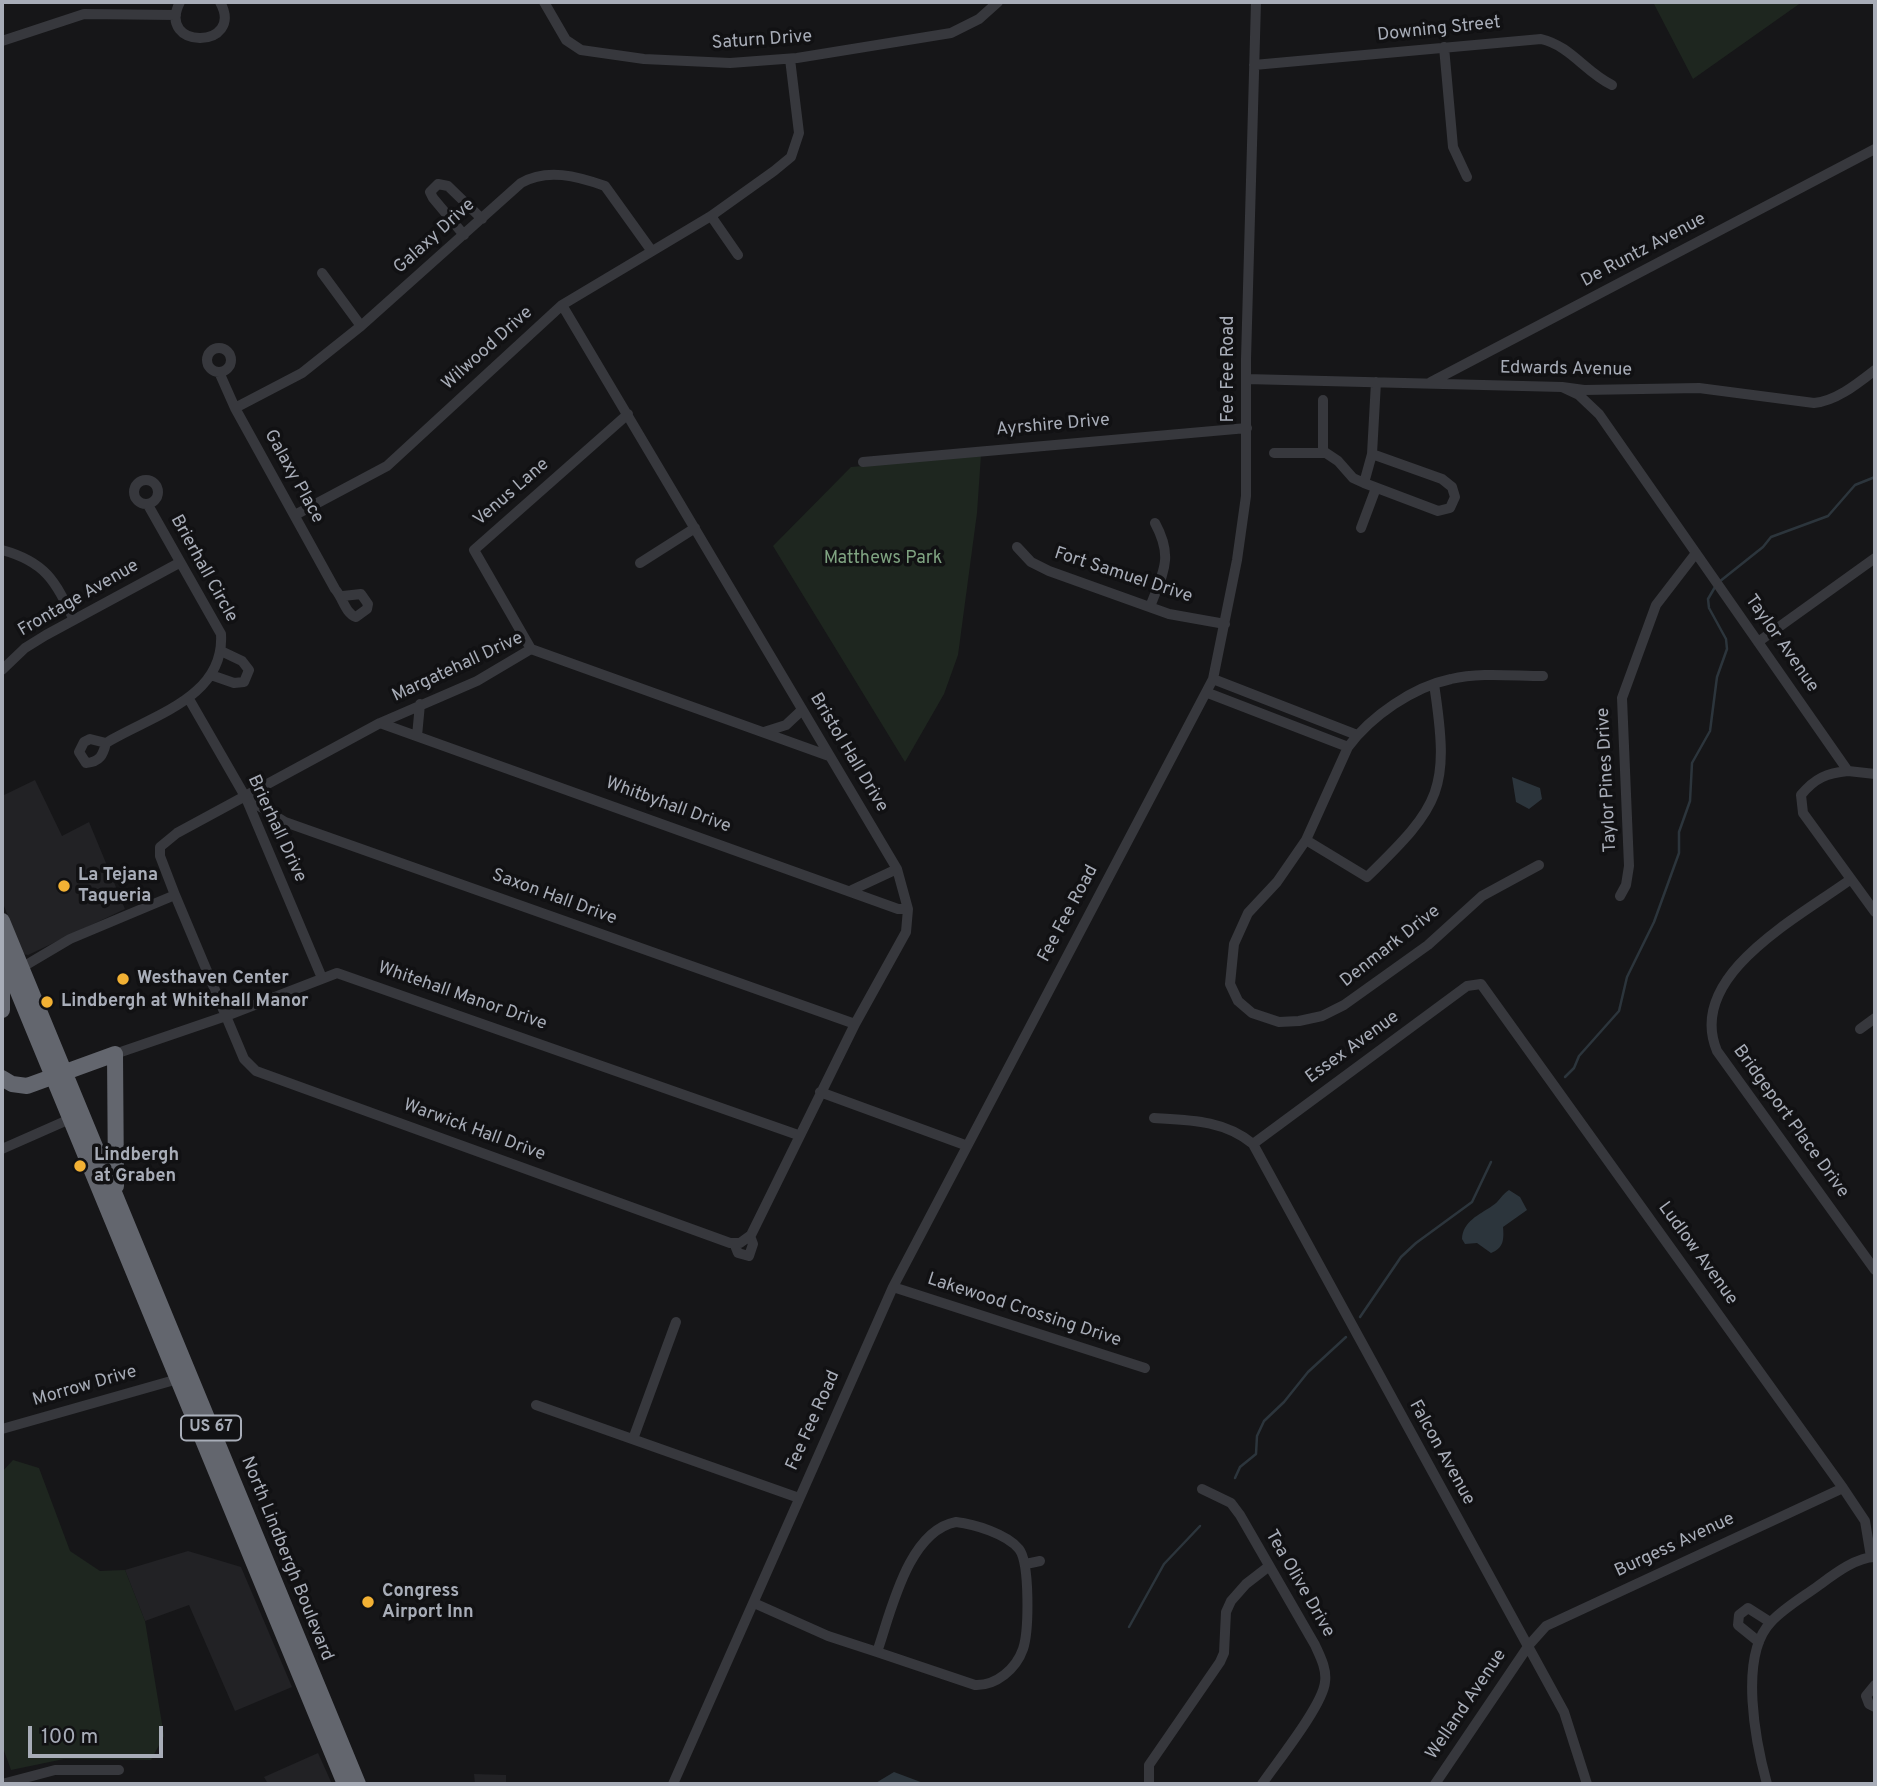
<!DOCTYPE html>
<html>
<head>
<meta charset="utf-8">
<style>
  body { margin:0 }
  #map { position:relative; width:1877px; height:1786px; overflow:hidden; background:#161618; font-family:Overpass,sans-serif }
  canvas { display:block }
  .frame { position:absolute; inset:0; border:4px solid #a8adb8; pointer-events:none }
  .scale { position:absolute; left:28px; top:1726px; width:135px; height:32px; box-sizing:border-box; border:4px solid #a8adb8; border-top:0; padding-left:9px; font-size:21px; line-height:24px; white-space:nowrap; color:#a8adb8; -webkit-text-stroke:5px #111113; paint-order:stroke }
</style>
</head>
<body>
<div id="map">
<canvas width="1877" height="1786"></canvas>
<div class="frame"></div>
<div class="scale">100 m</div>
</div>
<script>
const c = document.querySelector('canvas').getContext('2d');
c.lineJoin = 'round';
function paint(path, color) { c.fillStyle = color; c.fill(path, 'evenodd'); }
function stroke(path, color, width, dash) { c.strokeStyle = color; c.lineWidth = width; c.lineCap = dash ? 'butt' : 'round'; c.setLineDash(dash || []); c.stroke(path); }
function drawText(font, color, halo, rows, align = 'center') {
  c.font = font + ' Overpass,sans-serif'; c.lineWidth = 7; c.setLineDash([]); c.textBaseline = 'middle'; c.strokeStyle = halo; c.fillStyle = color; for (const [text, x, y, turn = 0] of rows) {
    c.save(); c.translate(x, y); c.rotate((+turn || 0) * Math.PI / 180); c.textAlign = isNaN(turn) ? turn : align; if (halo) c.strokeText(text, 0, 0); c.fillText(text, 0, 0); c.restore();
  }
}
paint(new Path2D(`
  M35,780L62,836L89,822L125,909L28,955L23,954L2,901V796Z
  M188,1551L241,1567L292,1687L235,1711L189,1605L145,1621L125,1570Z
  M318,1753L332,1784H268L264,1777Z
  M474,1774L506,1775V1784H475Z`), '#222225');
paint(new Path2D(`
  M1653,2H1802L1693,79Z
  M981,455L977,513L958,655L944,694L905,762L773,546L851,467Z
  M13,1460L39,1468L70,1551L100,1571L125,1570L145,1621L164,1736L151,1760L64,1759L11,1770L2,1745V1472Z`), '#1e261f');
paint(new Path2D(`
  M1512,777L1540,788L1542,799L1529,809L1516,802Z
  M1509,1190L1520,1197L1527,1210L1503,1227C1504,1239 1504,1248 1491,1253L1477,1243L1465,1244L1462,1239C1463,1221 1479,1215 1492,1206C1499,1202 1502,1194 1509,1190Z
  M894,1772L926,1784H874Z`), '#2c353c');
stroke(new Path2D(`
  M1719,582L1763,547L1771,537L1828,516L1855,485L1875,477
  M1565,1077L1574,1068L1579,1056L1619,1011L1627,977L1654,922L1679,853V832L1690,801L1692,763L1710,731L1717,677L1727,649L1726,639L1709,608L1708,599L1715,587
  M1360,1317L1401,1257L1416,1243L1472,1202L1491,1162
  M1235,1478L1240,1467L1256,1454L1257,1436L1264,1421L1284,1402L1308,1372L1346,1337
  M1129,1627L1164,1564L1200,1526`), '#2c353c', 2.5);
stroke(new Path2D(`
  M180,2C155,51 246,49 220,2
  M544,2L566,40L581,50L644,59L730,63L797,58L951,33L979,19L998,2
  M2,41L84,14L176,15
  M1444,47L1453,147L1467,177
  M1254,65L1541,39C1571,46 1585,72 1612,85
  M711,216L738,255
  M464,235L433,198L430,192L438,184L448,186L482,219
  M322,273L361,326
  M562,305L897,869L908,909L906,932L855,1024L751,1235L740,1243H730L256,1071L244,1059L175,895L160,856V847L177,833L380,723L477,681L531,649L829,756
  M207 360a12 12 0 1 1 24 0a12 12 0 1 1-24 0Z
  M219,372L235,408L335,589C343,598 345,613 356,617L367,609L368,604L361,594L343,596
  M1246,379L1562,387L1584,390L1699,388L1814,403C1836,401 1857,384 1875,370
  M1431,382L1875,149
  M1562,387L1579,395L1599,414L1848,771C1827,773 1815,778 1801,795L1803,813L1875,912
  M1323,400V451L1338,461L1353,478L1364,483L1372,454L1376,382
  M235,408L302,373L361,326L521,183C547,168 577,176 605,186L651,250
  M1274,453H1325
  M863,462L1247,428
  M134 492a12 12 0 1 1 24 0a12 12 0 1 1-24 0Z
  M1364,483L1438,511L1450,508L1455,497L1452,487L1442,479L1372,454
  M295,515L387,466L562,305L711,216L774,171L791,157L799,133L790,59
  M1361,528L1376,488
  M1017,547L1031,562L1049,571L1169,614L1225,624
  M2,550C46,562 55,581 74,620
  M640,563L695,528
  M1150,607C1163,572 1174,558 1155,523
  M1758,642L1875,558
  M531,649L474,550L628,414
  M2,670L25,648L46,635L179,563
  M211,675L234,683L244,682L249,670L242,661L221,651
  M1213,679L1357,735
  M1208,693L1348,747
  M189,699L246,798L322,978
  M380,723L898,909H908
  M764,732L786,725L802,710
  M417,736L420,704
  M106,743L90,739L84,742L79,752L86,763C100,762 103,755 106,743C150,716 225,698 221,634L148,505
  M1848,771L1875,774
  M246,798L285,822L855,1024
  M1306,840L1367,877C1442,804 1450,790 1434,684
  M1539,865L1482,896L1428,945L1344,1005L1322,1016L1299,1021L1279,1022L1252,1013L1238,1001L1230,984L1234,944L1248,913L1277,882L1306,840L1348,747C1371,716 1413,687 1451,679C1480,672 1514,676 1543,676
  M1851,879C1801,916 1685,975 1717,1051L1875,1270
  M852,890L897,869
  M1620,896L1626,885L1629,866L1622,698L1656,605L1696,553
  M21,968L70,939L175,895
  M1860,1029L1875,1018
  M115,1054L226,1016L337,973L798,1135
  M820,1092L965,1145
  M1154,1118C1189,1120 1225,1120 1253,1144L1564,1712L1587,1784
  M1253,1144L1467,986L1481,984L1843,1488L1865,1521L1871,1557
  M2,1149L70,1119
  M734,1243L738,1253L749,1256L753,1244L750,1236
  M893,1287L1145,1368
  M536,1405L799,1498
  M2,1429L178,1379
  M633,1439L676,1322
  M1202,1489L1231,1503L1240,1515L1315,1645C1320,1656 1327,1669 1325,1682C1323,1705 1277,1762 1262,1784
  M956,1522C974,1524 1007,1534 1019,1549C1030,1563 1029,1631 1023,1649C1016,1669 996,1686 975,1685L877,1652C891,1612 908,1531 956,1522Z
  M1026,1564L1040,1561
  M754,1603L828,1636L877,1652
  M1759,1642L1738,1625L1739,1615L1748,1608L1770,1622
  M1875,1685L1866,1696L1869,1704L1875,1707
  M2,1784L55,1770H119
  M673,1784L893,1287L1213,679L1237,560L1246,496V359L1256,2
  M1149,1784V1765L1220,1662L1224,1653L1226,1612L1231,1601L1246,1584L1268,1567
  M1435,1784L1529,1645L1546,1626L1843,1488
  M1767,1784C1756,1744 1738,1656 1771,1622C1784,1608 1803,1597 1818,1586C1833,1575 1856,1557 1875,1557`), '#37383d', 10);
stroke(new Path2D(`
  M2,921L358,1784
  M2,953L345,1784
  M2,979V1010
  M2,1078L12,1084L27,1086L115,1054L116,1186`), '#63666e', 16);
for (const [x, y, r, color] of [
  [64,886,7,"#f2b134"],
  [123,979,7,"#f2b134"],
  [47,1002,7,"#f2b134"],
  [80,1166,7,"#f2b134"],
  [368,1602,7,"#f2b134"]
]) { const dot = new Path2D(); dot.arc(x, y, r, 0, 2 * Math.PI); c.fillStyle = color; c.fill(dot); stroke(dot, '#111113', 2.5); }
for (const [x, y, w] of [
  [211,1428,60]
]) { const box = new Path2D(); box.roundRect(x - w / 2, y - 12.5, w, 25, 5); c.fillStyle = '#111113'; c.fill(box); stroke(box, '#a8adb8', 2); }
drawText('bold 16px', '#a8adb8', null, [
  ["US 67",211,1428]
]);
drawText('18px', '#a8adb8', '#111113', [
  ["Downing Street",1439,30,-6],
  ["Saturn Drive",762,41,-4],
  ["Galaxy Drive",435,237,-42],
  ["De Runtz Avenue",1644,251,-28],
  ["Wilwood Drive",488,349,-42],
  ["Fee Fee Road",1229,369,-90],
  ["Edwards Avenue",1566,370,1],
  ["Ayrshire Drive",1053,426,-5],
  ["Galaxy Place",293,477,61],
  ["Venus Lane",512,493,-41],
  ["Brierhall Circle",203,569,61],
  ["Fort Samuel Drive",1123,576,18],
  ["Frontage Avenue",79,599,-30],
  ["Taylor Avenue",1781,644,55],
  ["Margatehall Drive",458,668,-25],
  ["Bristol Hall Drive",848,753,59],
  ["Taylor Pines Drive",1608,780,-93],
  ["Whitbyhall Drive",668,806,20],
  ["Brierhall Drive",276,829,65],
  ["Saxon Hall Drive",554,898,20],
  ["Fee Fee Road",1069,914,-62],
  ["Denmark Drive",1391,947,-38],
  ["Whitehall Manor Drive",462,997,19],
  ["Essex Avenue",1353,1048,-36],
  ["Bridgeport Place Drive",1790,1122,54],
  ["Warwick Hall Drive",474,1131,20],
  ["Ludlow Avenue",1697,1254,54],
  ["Lakewood Crossing Drive",1024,1311,18],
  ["Morrow Drive",85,1387,-16],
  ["Fee Fee Road",814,1421,-66],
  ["Falcon Avenue",1441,1453,61],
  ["Burgess Avenue",1675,1546,-25],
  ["North Lindbergh Boulevard",286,1559,68],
  ["Tea Olive Drive",1299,1584,60],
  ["Welland Avenue",1467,1705,-56]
]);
drawText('18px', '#7fa381', '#111113', [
  ["Matthews Park",883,559]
]);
drawText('bold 18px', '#a8adb8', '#111113', [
  ["La Tejana",78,876],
  ["Taqueria",78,897],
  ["Westhaven Center",137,979],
  ["Lindbergh at Whitehall Manor",61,1002],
  ["Lindbergh",94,1156],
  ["at Graben",94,1177],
  ["Congress",382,1592],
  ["Airport Inn",382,1613]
], 'left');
</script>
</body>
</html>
